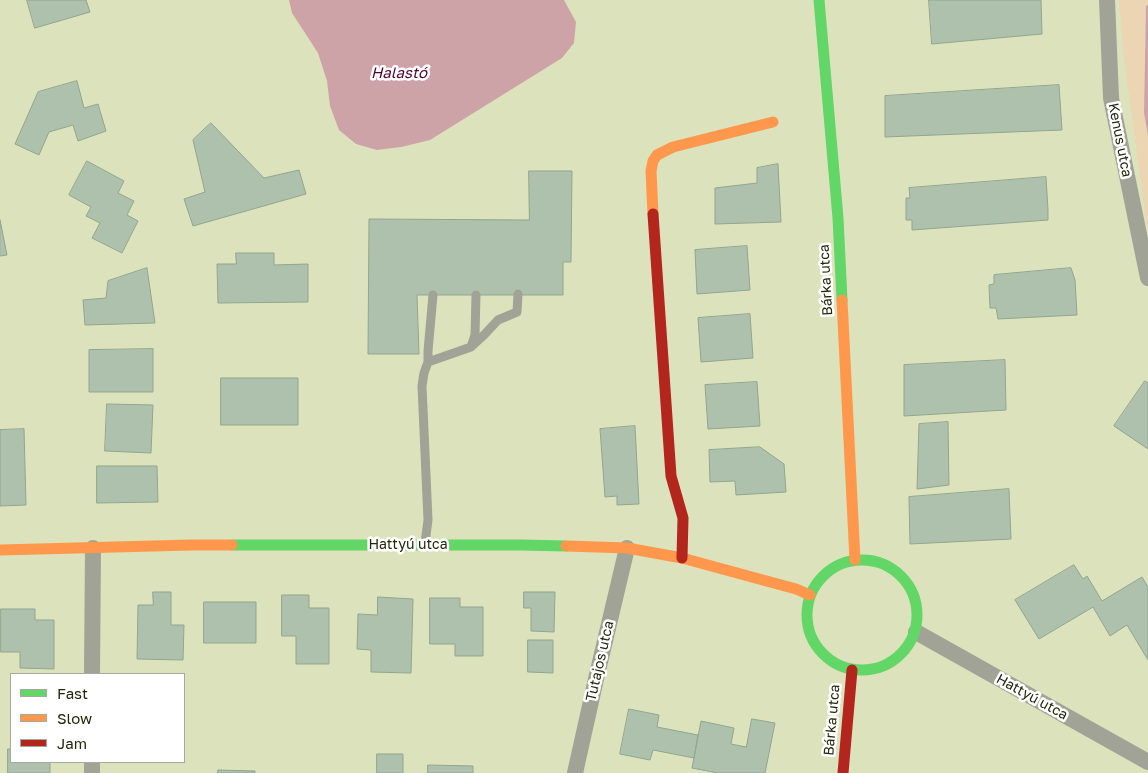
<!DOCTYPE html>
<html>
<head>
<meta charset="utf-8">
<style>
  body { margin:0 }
  #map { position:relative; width:1148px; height:773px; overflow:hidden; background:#dce3bc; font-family:"Golos Text",sans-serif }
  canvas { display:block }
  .legend { position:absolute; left:10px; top:673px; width:175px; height:90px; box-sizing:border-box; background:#fff; border:1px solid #a7a99e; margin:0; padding:6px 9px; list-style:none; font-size:15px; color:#24270c }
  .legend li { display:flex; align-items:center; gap:10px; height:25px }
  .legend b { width:25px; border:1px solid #a7a99e }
</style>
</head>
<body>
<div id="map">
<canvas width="1148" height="773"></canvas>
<ul class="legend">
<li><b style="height:6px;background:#63d668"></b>Fast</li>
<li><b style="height:6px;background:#ff974d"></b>Slow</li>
<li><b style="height:6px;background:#b3261e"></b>Jam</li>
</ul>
</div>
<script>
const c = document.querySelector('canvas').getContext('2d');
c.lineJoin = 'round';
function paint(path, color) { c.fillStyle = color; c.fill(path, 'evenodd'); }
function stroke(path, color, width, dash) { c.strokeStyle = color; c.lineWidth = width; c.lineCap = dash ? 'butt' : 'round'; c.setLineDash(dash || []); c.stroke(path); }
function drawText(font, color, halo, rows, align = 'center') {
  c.font = font + ' "Golos Text",sans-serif'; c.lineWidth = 5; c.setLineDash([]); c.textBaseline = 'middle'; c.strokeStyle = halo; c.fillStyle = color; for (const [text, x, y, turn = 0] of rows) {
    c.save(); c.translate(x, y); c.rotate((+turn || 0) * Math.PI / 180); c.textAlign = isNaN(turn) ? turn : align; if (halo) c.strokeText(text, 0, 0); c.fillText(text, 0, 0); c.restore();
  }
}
paint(new Path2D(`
  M1119,0H1148V5L1146,6L1144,113L1148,135V233L1124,60Z`), '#ebd5b3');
paint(new Path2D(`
  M289,0H564L576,22L574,43L562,58L430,140L401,147L377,150L356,144L339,130L330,106L327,81L318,53L292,13Z
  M1148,5V135L1144,113L1146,6Z`), '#cda3a8');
const building = new Path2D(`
  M27,0H86L90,12L35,28Z
  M929,0H1041L1042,34L932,44Z
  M77,81L84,108L98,104L106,131L78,141L73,125L49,132L39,155L15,144L38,92Z
  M1059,85L1062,130L885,137V96Z
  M211,123L264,178L299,170L306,194L193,226L184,199L205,192L193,140Z
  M87,161L124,181L118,193L134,201L127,215L138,221L122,253L92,238L100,223L86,216L91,207L69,195Z
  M778,164L781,222L715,224V188L757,183V168Z
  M529,171H572L571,262H563V295H417L419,354H368L369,219L529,220Z
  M1046,177L1048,210V220L912,230V220H906V198H910L909,188Z
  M0,220L7,255L0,256Z
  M747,246L750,290L697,294L695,250Z
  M236,253H274V265L308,264V302L218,303L217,264H236Z
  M147,268L155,323L85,325L83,300L106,298L108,281Z
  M1071,268L1075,280L1077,315L998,319L996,308H990L989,285L994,284V275Z
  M750,314L753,358L701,362L698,318Z
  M153,349V392H89V350Z
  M1005,360L1006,410L904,416V365Z
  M221,378H298V425H221Z
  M1145,381L1148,383V449L1114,426Z
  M757,382L760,426L708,429L705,385Z
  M107,404L153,405L151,453L105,451Z
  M948,422L949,485L917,489L919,424Z
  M635,426L639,504L617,505V496L605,497L600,429Z
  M24,429L26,505L0,506V430Z
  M760,447L784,464L786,492L736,495L735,481L710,482L709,450Z
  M97,466H157L158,502L97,503Z
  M1009,489L1011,539L910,544L909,497Z
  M1074,565L1083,579L1087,576L1102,601L1142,577L1148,587V660L1127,625L1110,636L1093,607L1039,639L1015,600Z
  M153,592H171V625H184L183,660L137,659L138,605H153Z
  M524,592H555L554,632L531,631V608H524Z
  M282,595H309V608H329V664H296V636H282Z
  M378,597L413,599L411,673L371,672V650L357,649L358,614L377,615Z
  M430,598H460V607H483V656H455V644H430Z
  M204,602H256V643H204Z
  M1,609H35V620H54V669L20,668V652H1Z
  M528,640H553V673L528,672Z
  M629,709L659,715L657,727L698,735L694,758L653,750L650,760L620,754Z
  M752,719L775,723L765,773H718L692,768L701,721L734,728L731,744L746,747Z
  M8,749H11V762H50V773H8Z
  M377,754H403V773H377Z
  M428,765L473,766V773H428Z
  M218,770L255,771V773H218Z`);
paint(building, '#aec1ac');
stroke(building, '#91a58f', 1);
stroke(new Path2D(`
  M472,346L484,335L498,320L517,312L518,294
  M428,362L471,347L475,335L476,295
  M425,543L428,520L422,386L424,373L428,362V351L433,295`), '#a0a395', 9);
stroke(new Path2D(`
  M1107,0L1111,98L1148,278
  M916,632L1148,762
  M92,674L93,548
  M92,773V762
  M575,773L596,679L627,548`), '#a0a395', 16);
stroke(new Path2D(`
  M819,0L838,218L842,300
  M232,545H521L566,546
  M807 615a55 55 0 1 1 110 0a55 55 0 1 1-110 0Z`), '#63d668', 11);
stroke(new Path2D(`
  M653,214L651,171L653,161L657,155L673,147L773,122
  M842,300L855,560
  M566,546L627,548L682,558L796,589L810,595
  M0,550L191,545H232`), '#ff974d', 11);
stroke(new Path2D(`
  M653,214L671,476L683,518L682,558
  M843,773L852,670`), '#b3261e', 11);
drawText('14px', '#24270c', '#fff', [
  ["Kenus utca",1120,140,79],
  ["Bárka utca",826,280,-93],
  ["Hattyú utca",408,545],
  ["Tutajos utca",600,661,-77],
  ["Hattyú utca",1032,697,29],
  ["Bárka utca",832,720,-85]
]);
drawText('italic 15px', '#51042d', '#fff', [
  ["Halastó",399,73]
]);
</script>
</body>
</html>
